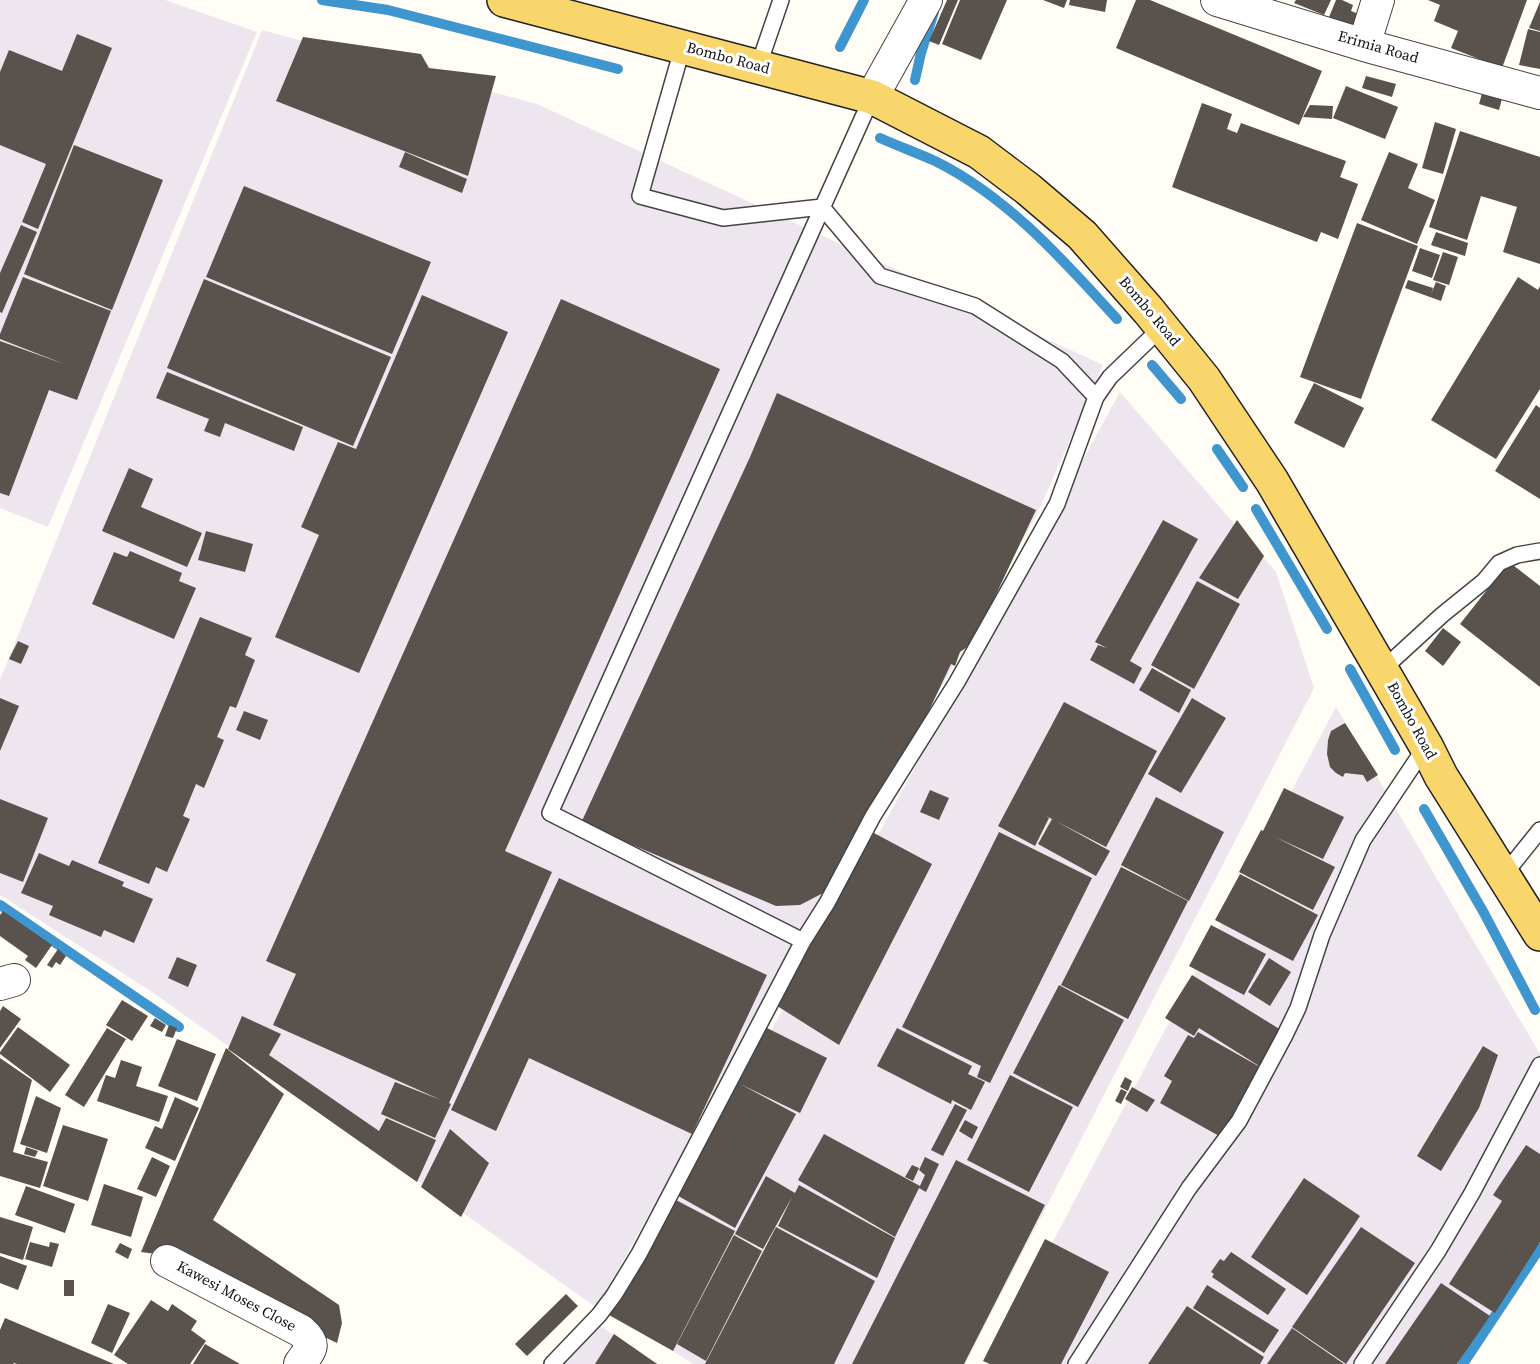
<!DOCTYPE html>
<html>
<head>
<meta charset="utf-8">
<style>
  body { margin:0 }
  canvas { display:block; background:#fffdf5 }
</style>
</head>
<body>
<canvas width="1540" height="1364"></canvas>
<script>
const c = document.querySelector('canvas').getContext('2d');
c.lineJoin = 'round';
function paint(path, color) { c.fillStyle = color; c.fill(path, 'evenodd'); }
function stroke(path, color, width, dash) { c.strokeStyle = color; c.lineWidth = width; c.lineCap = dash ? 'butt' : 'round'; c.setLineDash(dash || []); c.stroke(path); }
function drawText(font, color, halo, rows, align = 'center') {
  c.font = font + ' "Source Serif 4",serif'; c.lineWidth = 6; c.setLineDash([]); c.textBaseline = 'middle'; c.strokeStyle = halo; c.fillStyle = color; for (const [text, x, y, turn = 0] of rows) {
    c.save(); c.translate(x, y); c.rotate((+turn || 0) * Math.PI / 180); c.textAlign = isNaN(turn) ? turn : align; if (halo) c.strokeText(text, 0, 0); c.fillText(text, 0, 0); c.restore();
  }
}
paint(new Path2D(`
  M0,0H165L257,32L48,527L0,508Z
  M262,30L537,104L1103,365L1038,512L597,1308L152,992L0,895V680Z
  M1120,392L1276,572L1314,688L965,1364H693L616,1315Z
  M1336,707L1540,1054V1247L1462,1364H988Z
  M594,1322L659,1364H563Z`), '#eee6ef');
stroke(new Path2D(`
  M322,0L388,10L618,69
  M840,47L864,0
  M915,80L921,53L934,12
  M880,138C898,146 917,153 935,161C1008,197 1063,260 1117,319
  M1152,365L1181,399
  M1217,449L1243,487
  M1256,509L1327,629
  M1350,669L1395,750
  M1424,809L1484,913L1535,1010
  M0,905L179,1027
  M1463,1364L1540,1248`), '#3f96cf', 10);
paint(new Path2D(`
  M947,0H958L939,45L929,41Z
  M960,0H1007L981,60L942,44Z
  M1043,0H1067L1064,8Z
  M1070,0H1107L1105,12L1069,5Z
  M1136,0H1150L1322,71L1299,125L1116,48Z
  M1296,0H1331L1324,15L1294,3Z
  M1336,0H1342L1353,5L1351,11L1364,16L1355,35L1327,22Z
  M1428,0H1527L1502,68L1451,48L1458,31L1434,21L1440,5Z
  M1540,2V31L1529,28Z
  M1528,29L1540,32V69L1519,65Z
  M77,34L112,48L38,229L22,222L46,164L0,145V72L9,50L62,71Z
  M303,37L421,54L429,68L496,76L468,176L276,101Z
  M1366,76L1396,84L1392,97L1362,88Z
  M1346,86L1398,107L1385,139L1333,118Z
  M1483,90L1503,95L1499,110L1479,104Z
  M1202,103L1232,114L1227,129L1237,133L1241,123L1346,161L1340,177L1358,184L1338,239L1321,232L1317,242L1172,187Z
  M1310,105L1333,106L1332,119L1303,117Z
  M1435,122L1456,129L1443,174L1422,168Z
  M1460,131L1540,157V264L1503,252L1517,207L1481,196L1467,240L1429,227Z
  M74,145L163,180L112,310L24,274Z
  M405,152L467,179L462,193L399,167Z
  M1389,152L1418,164L1408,188L1435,200L1417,244L1361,220Z
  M244,186L431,262L392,354L206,277Z
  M1357,223L1418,246L1361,399L1300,377Z
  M21,225L37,232L2,313L0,312V273Z
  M1436,232L1468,243L1465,256L1431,245Z
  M1420,248L1440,255L1432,278L1412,271Z
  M1443,252L1458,257L1449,285L1433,280Z
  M23,277L111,311L77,400L49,390L9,496L0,493V341L64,364L0,339V334Z
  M1518,277L1538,290L1540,286V389L1496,459L1431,420Z
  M204,279L391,357L353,446L167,368Z
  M1408,280L1433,288L1431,294L1436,282L1446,286L1441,301L1405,288Z
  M422,295L508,332L359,673L275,637L319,535L301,527L338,442L356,449Z
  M561,299L720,369L505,851L552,872L449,1103L451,1104L435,1138L381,1114L395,1082L441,1100L273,1025L296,974L266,961Z
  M167,372L303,427L294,451L225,423L220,437L204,431L209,419L156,398Z
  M1314,383L1364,408L1344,448L1294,423Z
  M777,393L1036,510L973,643L960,652L955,666L951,664L926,717L855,835L825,892L800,905L776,906L581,823L750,457Z
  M1536,405L1540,408V499L1495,471Z
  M129,468L153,479L141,507L202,533L187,567L102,531Z
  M1163,520L1198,539L1130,661L1142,668L1134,684L1090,660L1098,645L1107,648L1095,642Z
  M1237,520L1264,556L1238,599L1199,578Z
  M206,531L253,544L245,572L198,560Z
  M130,551L182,573L179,581L196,588L174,639L92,604L114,552L127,557Z
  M1509,562L1540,586V687L1460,624Z
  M1197,581L1240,604L1194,689L1151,665Z
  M200,617L252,638L245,655L255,660L236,708L230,706L217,737L224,740L204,788L196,784L183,816L190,819L167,872L156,867L149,884L98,863Z
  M1443,628L1461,642L1443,666L1425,651Z
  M18,641L29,646L21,664L9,659Z
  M1152,668L1191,690L1179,713L1139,690Z
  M0,698L19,706L0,751Z
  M1192,698L1226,718L1181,793L1148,774Z
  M1064,702L1157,751L1106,847L1046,816L1049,818L1035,846L998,826Z
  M244,711L268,720L260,740L236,730Z
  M1345,723L1378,775L1367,782L1363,775L1345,773L1343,777L1336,773L1330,767L1327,754L1328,740L1331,731Z
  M1284,788L1344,817L1323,859L1275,837L1335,867L1313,910L1239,872L1261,830L1263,831Z
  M930,790L949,798L939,820L920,812Z
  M1156,797L1224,832L1189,901L1121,865Z
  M0,799L48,818L23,882L0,873Z
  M1052,819L1110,851L1096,876L1038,844Z
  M999,832L1092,878L990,1083L977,1077L981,1066L902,1027Z
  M874,833L932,864L839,1045L774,1004Z
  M39,853L69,866L72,860L124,882L122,886L153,899L134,943L104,930L101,937L49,915L53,906L21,893Z
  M1121,867L1188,901L1128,1019L1061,985Z
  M1240,874L1318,915L1293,961L1215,920Z
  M559,878L767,975L692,1134L529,1058L496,1131L451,1110Z
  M3,911L52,945L36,968L25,960L28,956L0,936V915Z
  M1211,925L1266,954L1244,995L1189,966Z
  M58,949L66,956L60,965L56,962L52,968L47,965Z
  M177,957L197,965L188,987L168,978Z
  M1269,958L1291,972L1270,1006L1248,992Z
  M1192,975L1281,1030L1259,1066L1199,1028L1194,1036L1165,1018Z
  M1059,985L1124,1020L1078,1107L1013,1073Z
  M122,1000L148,1016L132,1041L106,1025Z
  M3,1006L21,1019L0,1048V1011Z
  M242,1016L281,1034L269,1055L379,1131L386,1118L436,1140L417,1182L228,1049Z
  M155,1018L166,1025L162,1032L150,1026Z
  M169,1025L177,1028L173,1038L165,1036Z
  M18,1027L70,1065L50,1092L0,1054V1052Z
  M765,1027L827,1058L800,1113L740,1084L796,1114L735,1228L673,1193Z
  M107,1028L126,1039L84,1107L65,1095Z
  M897,1028L972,1066L968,1074L985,1082L971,1110L952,1100L951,1104L877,1066Z
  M1198,1032L1260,1067L1221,1137L1160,1103L1172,1081L1164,1076L1188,1035L1194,1038Z
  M177,1039L216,1054L197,1101L158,1086Z
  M1483,1046L1498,1055L1479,1108L1441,1171L1417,1156Z
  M226,1048L284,1094L213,1220L339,1305L342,1323L337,1343L289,1320L179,1257L141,1252Z
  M0,1058L32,1080L13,1152L48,1162L40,1188L0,1176Z
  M121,1060L142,1067L136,1086L168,1096L159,1122L97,1101L106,1075L115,1078Z
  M1010,1075L1073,1107L1029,1192L967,1160Z
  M1125,1077L1132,1081L1128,1091L1120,1087Z
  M1132,1087L1155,1100L1147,1112L1125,1099Z
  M1121,1089L1127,1092L1121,1104L1115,1101Z
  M36,1096L61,1108L47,1153L20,1144Z
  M175,1097L199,1108L175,1161L145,1148L155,1126L162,1129Z
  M955,1104L967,1110L943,1156L931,1150Z
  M965,1120L978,1127L972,1139L959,1131Z
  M63,1125L108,1139L88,1201L43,1186Z
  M450,1129L489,1163L461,1217L421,1187Z
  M824,1134L920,1186L895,1237L798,1180Z
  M1526,1145L1540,1154V1242L1495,1313L1449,1284L1502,1201L1493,1195Z
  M26,1147L38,1151L35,1157L24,1154Z
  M152,1157L170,1166L156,1197L137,1189Z
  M925,1157L939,1164L926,1192L919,1188L925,1175L919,1170Z
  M956,1160L1045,1205L964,1364H852Z
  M912,1165L919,1168L913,1181L905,1177Z
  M766,1176L795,1193L799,1185L895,1238L877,1278L778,1226L792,1197L763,1249L735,1234Z
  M1304,1178L1360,1216L1307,1295L1251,1257Z
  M104,1184L143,1197L131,1237L91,1225Z
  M26,1186L75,1204L65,1233L15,1215Z
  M674,1199L735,1231L673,1351L609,1315Z
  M0,1217L33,1227L23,1260L0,1253Z
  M776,1227L875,1281L834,1364H705Z
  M1361,1227L1415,1263L1346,1364L1292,1327Z
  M734,1235L762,1251L706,1361L677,1344Z
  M1045,1239L1109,1272L1061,1364H990L983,1361Z
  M30,1242L49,1247L50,1242L59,1244L52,1267L25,1259Z
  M120,1243L132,1249L128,1259L115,1252Z
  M1231,1252L1286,1289L1268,1315L1212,1277L1214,1274L1211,1272L1220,1259L1224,1261Z
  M0,1256L27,1266L18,1290L0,1283Z
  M64,1280H74V1296H64Z
  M1441,1283L1490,1316L1457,1364H1385Z
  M1207,1285L1279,1330L1264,1353L1193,1308Z
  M566,1294L578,1306L527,1356L515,1344Z
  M151,1300L168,1311L172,1304L197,1321L191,1330L206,1341L190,1364H128L114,1355Z
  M108,1304L130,1313L112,1353L91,1343Z
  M1187,1306L1264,1357L1260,1364H1148Z
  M5,1318L114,1364H17L14,1363L13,1364H0V1330Z
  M1292,1328L1344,1364H1267Z
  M614,1334L657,1364H595Z
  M205,1344L240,1364H193Z`), '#5a524d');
const lane = new Path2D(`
  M683,46L640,196L723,218L822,207L880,276L975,306L1062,361L1096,397L1110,377L1162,327
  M758,67L781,0
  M872,97L550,813L803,941L827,903L873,816L957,682L1057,504L1096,397
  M1382,670L1442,615L1484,581L1499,563L1517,555L1540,551
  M1503,876L1540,830
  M552,1364L599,1315L614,1295L639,1254L803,941
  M1076,1364L1189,1188L1239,1121L1284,1037L1298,1008L1322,935L1363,840L1426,746
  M1362,1364L1438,1251L1472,1193L1540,1065`);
const street = new Path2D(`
  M1217,0L1364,45L1540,93
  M1364,45L1378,0
  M872,97L926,0
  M0,984L14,980
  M167,1261L301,1331C317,1345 311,1348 300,1364`);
const primary = new Path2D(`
  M504,0L872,97L979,152L1028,189L1082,235L1148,310L1204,379L1272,481L1426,746L1441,776L1540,934`);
stroke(lane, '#444', 18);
stroke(street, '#444', 34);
stroke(primary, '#222', 36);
stroke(lane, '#fff', 15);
stroke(street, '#fff', 32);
stroke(primary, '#f9d66b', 33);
drawText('15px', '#111', '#fff', [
  ["Erimia Road",1378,48,16],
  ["Bombo Road",728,59,15],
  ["Bombo Road",1149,312,50],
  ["Bombo Road",1411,721,61],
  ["Kawesi Moses Close",236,1297,28]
]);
</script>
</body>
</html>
